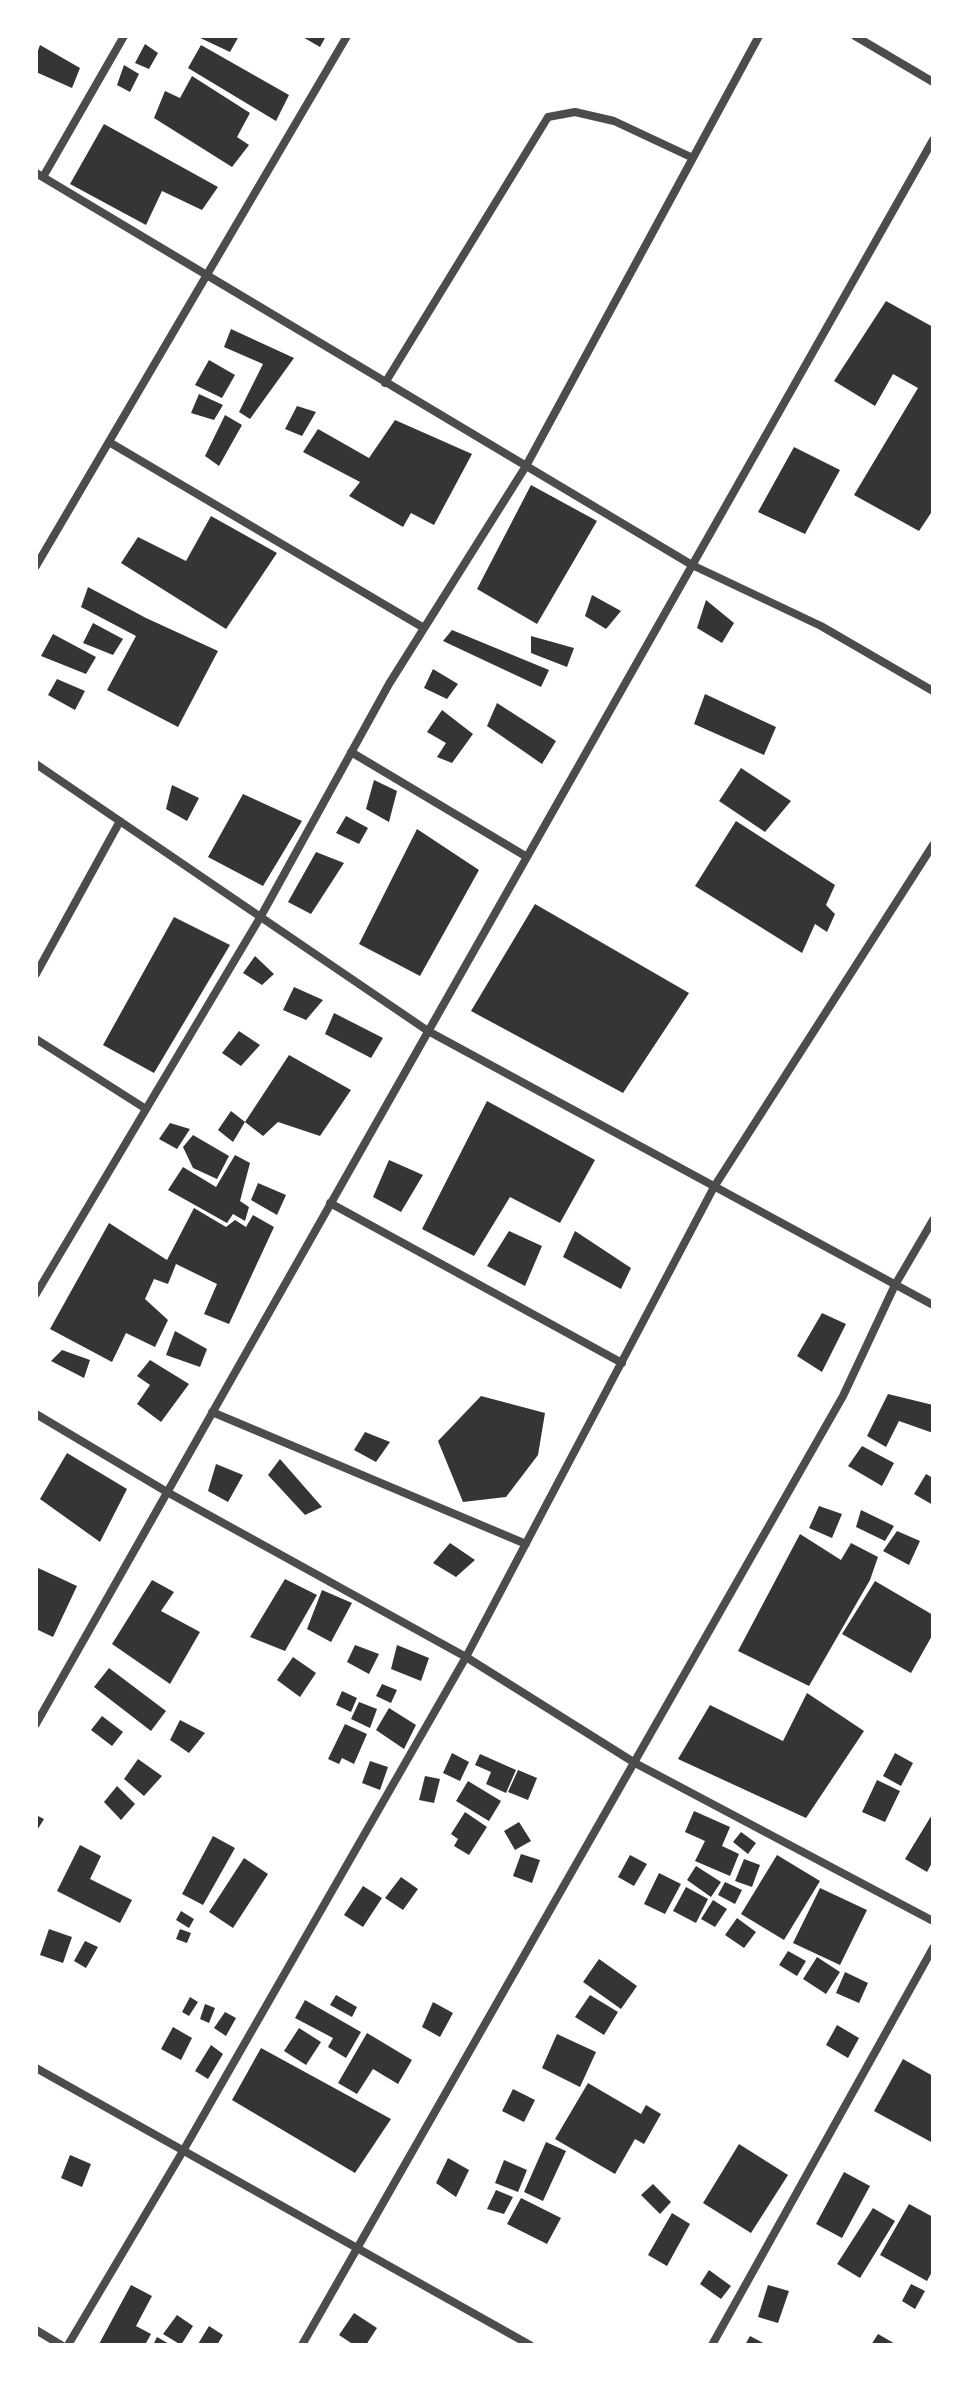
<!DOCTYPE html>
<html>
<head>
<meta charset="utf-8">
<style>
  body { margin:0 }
  #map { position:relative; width:969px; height:2381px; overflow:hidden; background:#fff; font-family:Rubik,sans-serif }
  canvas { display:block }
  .frame { position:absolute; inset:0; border:38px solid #fff; pointer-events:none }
</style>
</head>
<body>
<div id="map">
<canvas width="969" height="2381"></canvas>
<div class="frame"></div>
</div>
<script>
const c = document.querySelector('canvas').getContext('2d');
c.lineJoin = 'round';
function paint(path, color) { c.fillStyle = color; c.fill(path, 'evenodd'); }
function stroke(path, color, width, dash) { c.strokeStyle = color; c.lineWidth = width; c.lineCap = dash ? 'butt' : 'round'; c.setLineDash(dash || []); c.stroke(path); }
paint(new Path2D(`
  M196,36H239L230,52Z
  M301,36H326L320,47Z
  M145,44L158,53L149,69L135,63Z
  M40,45L80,68L72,88L36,72V56Z
  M201,45L289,95L276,121L188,68Z
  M124,65L139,74L130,92L117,85Z
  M192,76L250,113L237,137L249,145L232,167L154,118L165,91L180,98Z
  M104,124L218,187L202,210L162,191L146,225L70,184Z
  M886,301L933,327V510L919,531L854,495L918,388L893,374L875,406L834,381Z
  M231,329L294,358L250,419L239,412L263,364L224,347Z
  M209,360L235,375L222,398L195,385Z
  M199,394L223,405L214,420L191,413Z
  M297,406L316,412L302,436L285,429Z
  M225,415L242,425L219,466L205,456Z
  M395,420L472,454L434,525L411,513L403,527L349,496L360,482L303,452L318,429L369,458Z
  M794,447L840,470L805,534L758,512Z
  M531,485L597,521L537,624L477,589Z
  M211,516L277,553L226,629L121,563L138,537L186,561Z
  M88,587L146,618L218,651L178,727L107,690L136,636L81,607Z
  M592,595L621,611L606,629L585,616Z
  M706,600L734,623L722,643L697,628Z
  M93,623L123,639L113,655L83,643Z
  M452,630L549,670L541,687L443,641Z
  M53,634L96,657L86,674L41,656Z
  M531,636L574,648L567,667L531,653Z
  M433,669L458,684L447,699L424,688Z
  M57,679L85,691L75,710L48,695Z
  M705,694L776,727L764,755L694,724Z
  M497,703L556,741L542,764L487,726Z
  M442,710L473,734L452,763L437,757L446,743L427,732Z
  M741,768L791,801L765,832L719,801Z
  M374,780L397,791L389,822L366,809Z
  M172,785L199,798L187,821L166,809Z
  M243,794L302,821L263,886L208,857Z
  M346,816L368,828L359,844L336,833Z
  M736,821L835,885L826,905L835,914L827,932L815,924L802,953L695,886Z
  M417,829L479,870L420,976L359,944Z
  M316,852L344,863L311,914L288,902Z
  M535,904L689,993L623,1093L471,1011Z
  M174,917L230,945L154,1073L103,1045Z
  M255,956L274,974L262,985L243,973Z
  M294,987L323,1000L306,1020L283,1010Z
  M334,1013L383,1038L371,1058L325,1034Z
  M239,1031L260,1045L241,1066L222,1053Z
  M289,1055L351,1090L320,1136L278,1122L263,1136L245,1122L233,1142L218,1130L231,1111L245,1122Z
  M487,1101L595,1160L560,1223L510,1197L474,1256L422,1229Z
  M170,1123L190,1129L177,1149L159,1139Z
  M193,1135L229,1156L217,1179L193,1168L183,1147Z
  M235,1155L250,1163L240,1201L249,1207L245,1221L233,1214L227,1223L168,1190L183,1167L216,1187Z
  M389,1160L423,1175L401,1212L373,1197Z
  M258,1183L286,1195L277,1215L251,1200Z
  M194,1208L226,1227L235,1220L246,1227L253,1215L274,1227L229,1324L204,1314L217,1284L176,1264L168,1284L154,1279L145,1299L168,1320L155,1347L126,1333L112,1362L50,1329L109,1223L167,1260Z
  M509,1231L542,1246L525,1286L487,1266Z
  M575,1231L631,1268L621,1289L563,1257Z
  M822,1313L846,1324L822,1372L797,1356Z
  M175,1331L207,1349L200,1367L166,1355Z
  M62,1350L90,1360L84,1378L51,1361Z
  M150,1360L189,1384L161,1422L137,1404L150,1385L137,1376Z
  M888,1394L933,1405V1433L899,1421L886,1447L867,1436Z
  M481,1396L545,1413L538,1455L506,1497L463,1502L438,1441Z
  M365,1432L390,1442L376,1462L354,1450Z
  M862,1446L894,1463L882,1486L848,1466Z
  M67,1453L127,1489L100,1542L40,1499Z
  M280,1459L322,1507L305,1515L268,1475Z
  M216,1464L243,1475L228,1502L208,1491Z
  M926,1474L933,1478V1505L914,1494Z
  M819,1506L842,1514L832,1538L809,1528Z
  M861,1510L894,1526L885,1541L856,1527Z
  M897,1531L920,1541L909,1565L883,1551Z
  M800,1534L841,1560L851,1543L878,1557L870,1580L809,1686L738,1651Z
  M450,1543L475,1560L456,1577L433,1563Z
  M36,1567L77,1586L53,1637L36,1629Z
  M285,1579L317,1595L285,1651L250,1637Z
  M152,1580L174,1592L161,1611L200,1632L170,1684L112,1644Z
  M875,1581L933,1615V1634L911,1673L842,1634Z
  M322,1590L352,1603L331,1642L307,1629Z
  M355,1645L379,1654L369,1674L347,1662Z
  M397,1645L429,1658L421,1681L391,1669Z
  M293,1657L316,1673L300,1697L277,1680Z
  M109,1668L166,1711L151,1731L94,1687Z
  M382,1684L397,1690L391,1703L376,1696Z
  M342,1691L357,1698L351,1712L336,1705Z
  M807,1693L864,1731L806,1818L678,1759L710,1705L783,1741Z
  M359,1702L377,1709L370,1728L351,1719Z
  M389,1708L416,1725L404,1749L376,1730Z
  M102,1716L123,1732L112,1746L91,1730Z
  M180,1720L205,1733L189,1753L170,1740Z
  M345,1724L367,1734L354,1764L342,1758L339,1764L328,1759Z
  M452,1753L469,1762L460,1781L443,1773Z
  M895,1753L913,1763L901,1786L883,1776Z
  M480,1754L516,1770L506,1793L486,1784L491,1772L475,1765Z
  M138,1759L162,1776L144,1796L124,1779Z
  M370,1761L388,1767L380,1790L362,1783Z
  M518,1770L537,1778L528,1800L508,1792Z
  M425,1776L440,1779L434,1803L419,1800Z
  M877,1780L900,1791L885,1822L862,1812Z
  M468,1781L501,1801L489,1821L456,1801Z
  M117,1786L135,1804L121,1820L104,1802Z
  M694,1811L730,1827L722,1846L739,1854L730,1876L695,1861L705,1841L685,1832Z
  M465,1812L487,1827L469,1855L454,1846L458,1839L451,1834Z
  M933,1813V1861L927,1872L905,1859Z
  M36,1815L44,1819L36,1832Z
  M519,1822L531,1841L515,1850L504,1831Z
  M741,1832L756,1843L748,1854L733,1842Z
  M213,1836L235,1848L203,1905L182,1894Z
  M80,1845L101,1856L90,1879L132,1900L120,1923L57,1891Z
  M521,1854L540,1860L532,1883L513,1876Z
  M630,1855L647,1864L634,1886L618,1877Z
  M777,1855L820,1881L784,1940L741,1914Z
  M244,1858L268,1874L233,1928L209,1912Z
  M744,1859L760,1865L752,1887L735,1881Z
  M696,1866L721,1882L711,1897L687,1880Z
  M659,1873L681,1884L665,1914L644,1904Z
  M401,1877L418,1889L403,1910L385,1898Z
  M725,1882L742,1890L735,1904L718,1895Z
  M363,1886L382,1898L363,1927L344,1915Z
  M686,1887L708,1899L696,1923L673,1911Z
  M820,1888L867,1910L840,1965L793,1943Z
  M713,1900L727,1909L715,1927L701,1919Z
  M181,1911L194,1919L189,1928L176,1920Z
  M737,1918L756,1932L744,1948L725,1935Z
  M49,1929L72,1937L63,1963L40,1955Z
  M180,1929L191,1933L187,1943L176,1939Z
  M85,1941L98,1947L86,1968L74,1961Z
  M788,1951L806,1961L797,1976L779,1965Z
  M817,1957L840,1972L826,1994L803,1979Z
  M599,1959L637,1986L621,2009L583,1982Z
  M845,1972L868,1983L859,2003L836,1993Z
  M336,1995L357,2007L352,2017L330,2005Z
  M590,1995L618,2012L604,2035L575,2017Z
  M190,1997L198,2002L189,2016L182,2012Z
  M305,2000L361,2032L346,2058L328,2047L333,2038L295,2018Z
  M433,2002L453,2013L440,2037L422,2027Z
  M205,2004L215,2008L209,2023L200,2019Z
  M225,2012L236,2018L226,2036L214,2028Z
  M837,2025L859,2038L848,2058L826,2045Z
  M173,2027L192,2038L181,2060L161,2049Z
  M299,2028L321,2042L306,2065L284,2051Z
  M367,2033L412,2060L398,2084L373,2069L357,2094L338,2083Z
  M557,2034L596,2052L580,2087L542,2068Z
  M211,2045L223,2054L208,2079L195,2071Z
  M261,2048L391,2119L355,2173L232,2100Z
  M903,2059L933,2076V2143L874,2111Z
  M588,2083L641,2114L646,2105L661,2114L644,2144L635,2139L615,2174L555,2139Z
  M513,2089L535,2100L524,2122L502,2111Z
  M546,2142L566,2151L543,2201L524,2192Z
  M739,2144L788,2175L751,2233L703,2203Z
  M70,2155L91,2164L82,2187L61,2178Z
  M448,2158L469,2170L456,2197L436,2183Z
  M504,2160L527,2170L518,2192L495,2183Z
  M844,2172L870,2186L842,2238L816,2224Z
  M653,2184L671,2202L660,2214L641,2195Z
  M496,2190L513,2197L504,2214L487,2209Z
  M521,2198L561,2218L547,2244L507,2224Z
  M909,2204L933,2217V2270L927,2281L880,2255Z
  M873,2208L895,2221L860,2278L837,2264Z
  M672,2213L690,2224L667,2266L648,2255Z
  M709,2270L731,2286L721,2299L700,2284Z
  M911,2284L925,2291L915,2309L902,2301Z
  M131,2285L152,2296L136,2326L151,2334L145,2345H102L99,2344Z
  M768,2285L789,2291L778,2323L758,2317Z
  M354,2313L377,2328L366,2345H354L339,2335Z
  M177,2315L193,2326L181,2345L163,2334Z
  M209,2326L223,2335L217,2345L198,2344Z
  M878,2334L897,2345H871Z
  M750,2336L767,2345H745Z
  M157,2337L171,2345H153Z`), '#353535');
stroke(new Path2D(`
  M855,36L933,82
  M36,173L692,565L821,626L933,691
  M43,177L124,36
  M385,383L548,117L575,112L614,121L693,158
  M109,442L424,628
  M36,566L347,36
  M351,752L527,857
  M36,764L428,1031L933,1305
  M36,974L120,821
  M36,1039L146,1109
  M330,1203L622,1363
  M36,1294L261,916L389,684L526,466L759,36
  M212,1412L526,1544
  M36,1414L167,1492L466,1657L635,1763L933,1921
  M36,1724L933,140
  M36,2068L530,2345
  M36,2330L61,2345
  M68,2345L183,2151L466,1657L714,1187L933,845
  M302,2345L843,1396L895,1285L933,1220
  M712,2345L933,1948`), '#4c4c4c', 8);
</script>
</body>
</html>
